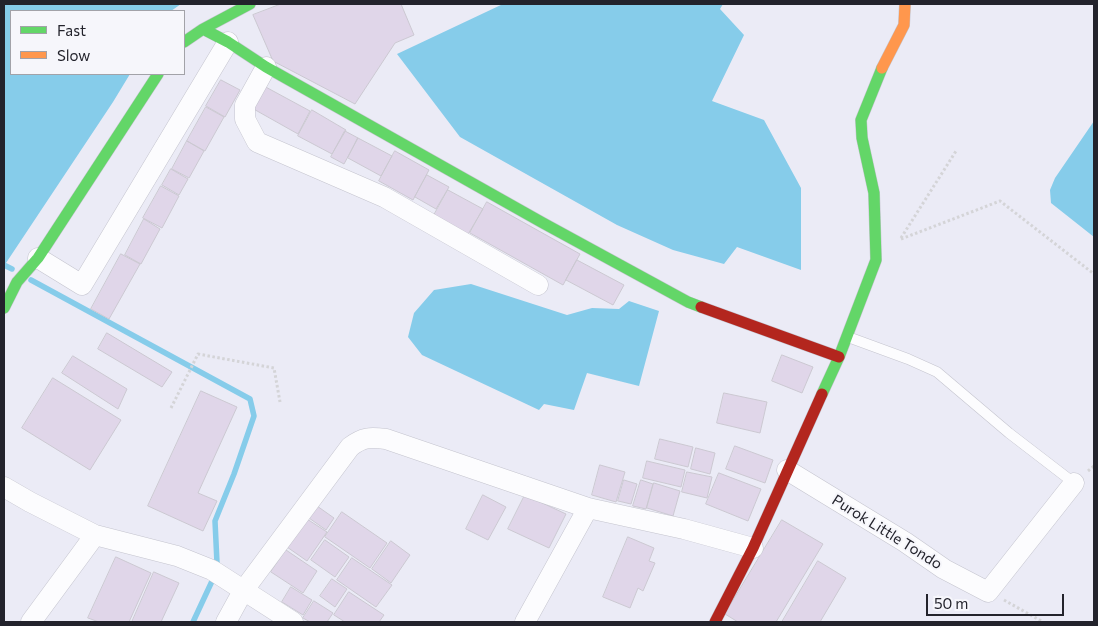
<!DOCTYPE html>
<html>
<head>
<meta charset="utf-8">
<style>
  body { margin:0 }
  #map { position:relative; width:1098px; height:626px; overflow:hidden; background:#ebebf6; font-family:Commissioner,sans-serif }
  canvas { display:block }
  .frame { position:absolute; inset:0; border:5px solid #23232c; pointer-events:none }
  .legend { position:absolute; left:10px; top:10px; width:175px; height:65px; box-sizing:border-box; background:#f6f6fb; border:1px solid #a2a2a8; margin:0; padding:6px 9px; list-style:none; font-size:15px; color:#23232c }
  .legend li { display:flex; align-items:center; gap:10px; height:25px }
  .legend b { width:25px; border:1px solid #a2a2a8 }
  .scale { position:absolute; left:926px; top:594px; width:138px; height:22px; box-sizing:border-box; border:2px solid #23232c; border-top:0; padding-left:6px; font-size:15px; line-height:18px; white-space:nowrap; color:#23232c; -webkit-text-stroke:4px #f6f6fb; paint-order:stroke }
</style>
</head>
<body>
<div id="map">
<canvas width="1098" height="626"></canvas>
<div class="frame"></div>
<ul class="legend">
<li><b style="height:6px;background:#63d668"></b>Fast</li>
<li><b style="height:6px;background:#ff974d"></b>Slow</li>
</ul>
<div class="scale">50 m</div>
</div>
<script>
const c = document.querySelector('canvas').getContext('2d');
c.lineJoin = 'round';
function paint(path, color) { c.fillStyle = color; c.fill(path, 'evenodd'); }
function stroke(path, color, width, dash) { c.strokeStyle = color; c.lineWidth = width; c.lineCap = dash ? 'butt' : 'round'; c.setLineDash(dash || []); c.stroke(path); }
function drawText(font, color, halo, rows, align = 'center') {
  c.font = font + ' Commissioner,sans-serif'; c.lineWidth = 4; c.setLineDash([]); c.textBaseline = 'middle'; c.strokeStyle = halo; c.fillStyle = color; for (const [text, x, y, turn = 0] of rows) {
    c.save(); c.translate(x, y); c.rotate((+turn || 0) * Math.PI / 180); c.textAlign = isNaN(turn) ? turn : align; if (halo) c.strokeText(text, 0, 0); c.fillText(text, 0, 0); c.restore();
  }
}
paint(new Path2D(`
  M4,4H181L171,11H11V74H130L113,102L4,266Z
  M503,4H723L720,9L744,35L712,101L764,120L801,188V270L737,247L724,264L673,250L617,225L460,137L397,54Z
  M1094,121V237L1051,203L1050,190L1055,178Z
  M471,284L567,315L592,308L619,309L629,301L659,311L639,386L587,373L574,410L544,404L539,410L422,355L408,337L414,313L434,290Z`), '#86ccea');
stroke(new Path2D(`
  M4,265L12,269
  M31,280L250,399L254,416L234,474L215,521L217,563
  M193,622L213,579`), '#86ccea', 5.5);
const building = new Path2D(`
  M281,4H401L414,35L395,43L355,104L273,61L253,15Z
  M221,80L240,90L225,117L206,106Z
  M262,85L310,111L298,134L250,107Z
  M206,107L224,117L205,151L187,141Z
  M312,110L346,130L332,154L298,136Z
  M345,131L358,138L344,164L331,157Z
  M358,138L392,156L381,176L348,158Z
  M187,141L204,151L189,178L172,169Z
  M395,151L429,170L413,200L379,181Z
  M171,169L188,179L179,195L162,185Z
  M427,175L449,187L436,209L415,197Z
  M161,186L179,196L162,228L143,218Z
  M448,190L483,209L467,236L433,217Z
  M487,202L580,254L563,285L470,233Z
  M144,219L160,229L141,264L125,255Z
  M121,254L140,264L109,319L91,309Z
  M577,260L624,285L613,305L566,280Z
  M107,333L172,372L162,387L98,349Z
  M782,355L813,367L802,393L772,381Z
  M73,356L127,389L118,409L62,373Z
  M53,378L121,420L90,470L22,428Z
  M201,391L237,407L198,493L217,501L203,531L148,506Z
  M724,393L767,402L760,433L717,423Z
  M660,439L693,447L688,467L655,459Z
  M735,446L773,460L765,483L726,469Z
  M696,448L715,453L710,474L691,469Z
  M647,461L685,470L681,487L643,478Z
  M600,465L625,472L616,502L592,495Z
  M687,472L712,477L707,498L682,492Z
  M719,473L761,489L748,521L706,504Z
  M624,480L637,484L631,504L618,501Z
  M641,480L653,484L646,509L633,506Z
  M654,483L680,491L673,516L647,508Z
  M483,495L506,507L488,540L466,529Z
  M525,495L566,514L549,548L508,529Z
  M317,506L334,518L326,530L309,518Z
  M342,512L387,543L370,568L325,537Z
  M307,519L327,532L307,561L287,547Z
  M782,520L823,544L776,622H738L725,614Z
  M628,537L654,548L649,561L655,563L643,591L638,588L630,608L603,597Z
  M325,540L349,557L335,577L311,560Z
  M391,541L410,555L391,583L372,569Z
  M286,550L317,571L303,593L271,572Z
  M116,557L151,573L129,622H99L88,618Z
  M352,558L392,585L376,607L337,580Z
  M818,561L846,578L820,622H782Z
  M154,572L179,583L161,622H132Z
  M332,579L347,589L335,607L320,596Z
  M291,587L312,600L303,615L282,602Z
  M349,592L384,615L379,622H345L334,615Z
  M314,601L333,613L327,622H310L303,618Z`);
paint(building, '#e0d6e9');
stroke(building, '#cbc8d1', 1);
const lane = new Path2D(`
  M848,337L908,359L937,372L1009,433L1074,483`);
const street = new Path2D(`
  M266,67L245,105V119L257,142L384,197L538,285
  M38,258L82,285L228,42
  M787,470L905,542L944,569L988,592L1074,483
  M4,487L30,502L95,535L177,556L212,570L293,622
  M31,622L95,535
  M226,622L243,591L350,447C363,437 370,437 386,439L588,508L684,529L753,548
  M525,622L588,508`);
const fast = new Path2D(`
  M203,29L228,42L266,67L543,223L688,302L701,307
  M184,42L203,29L250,4
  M4,308L17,282L38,258L158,74
  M822,394L839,357L876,260L874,193L862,138L861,120L882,68`);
const slow = new Path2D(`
  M882,68L904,25L905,4`);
const jam = new Path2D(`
  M701,307L839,357
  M715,622L753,548L822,394`);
stroke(lane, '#c4c4ce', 11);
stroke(street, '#c4c4ce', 21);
stroke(fast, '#c4c4ce', 12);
stroke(slow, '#c4c4ce', 12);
stroke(jam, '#c4c4ce', 12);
stroke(new Path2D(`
  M901,238L956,151
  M901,239L1000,201L1094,274
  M171,408L198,354L274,368L280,402
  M1088,471L1094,466
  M1004,600L1043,622`), '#d4d4d7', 3, [2.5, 2.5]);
stroke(lane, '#fcfcfe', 10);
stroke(street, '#fcfcfe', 20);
stroke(fast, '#63d668', 11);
stroke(slow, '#ff974d', 11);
stroke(jam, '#b3261e', 11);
drawText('15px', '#23232c', '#f6f6fb', [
  ["Purok Little Tondo",887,532,32]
]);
</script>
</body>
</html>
